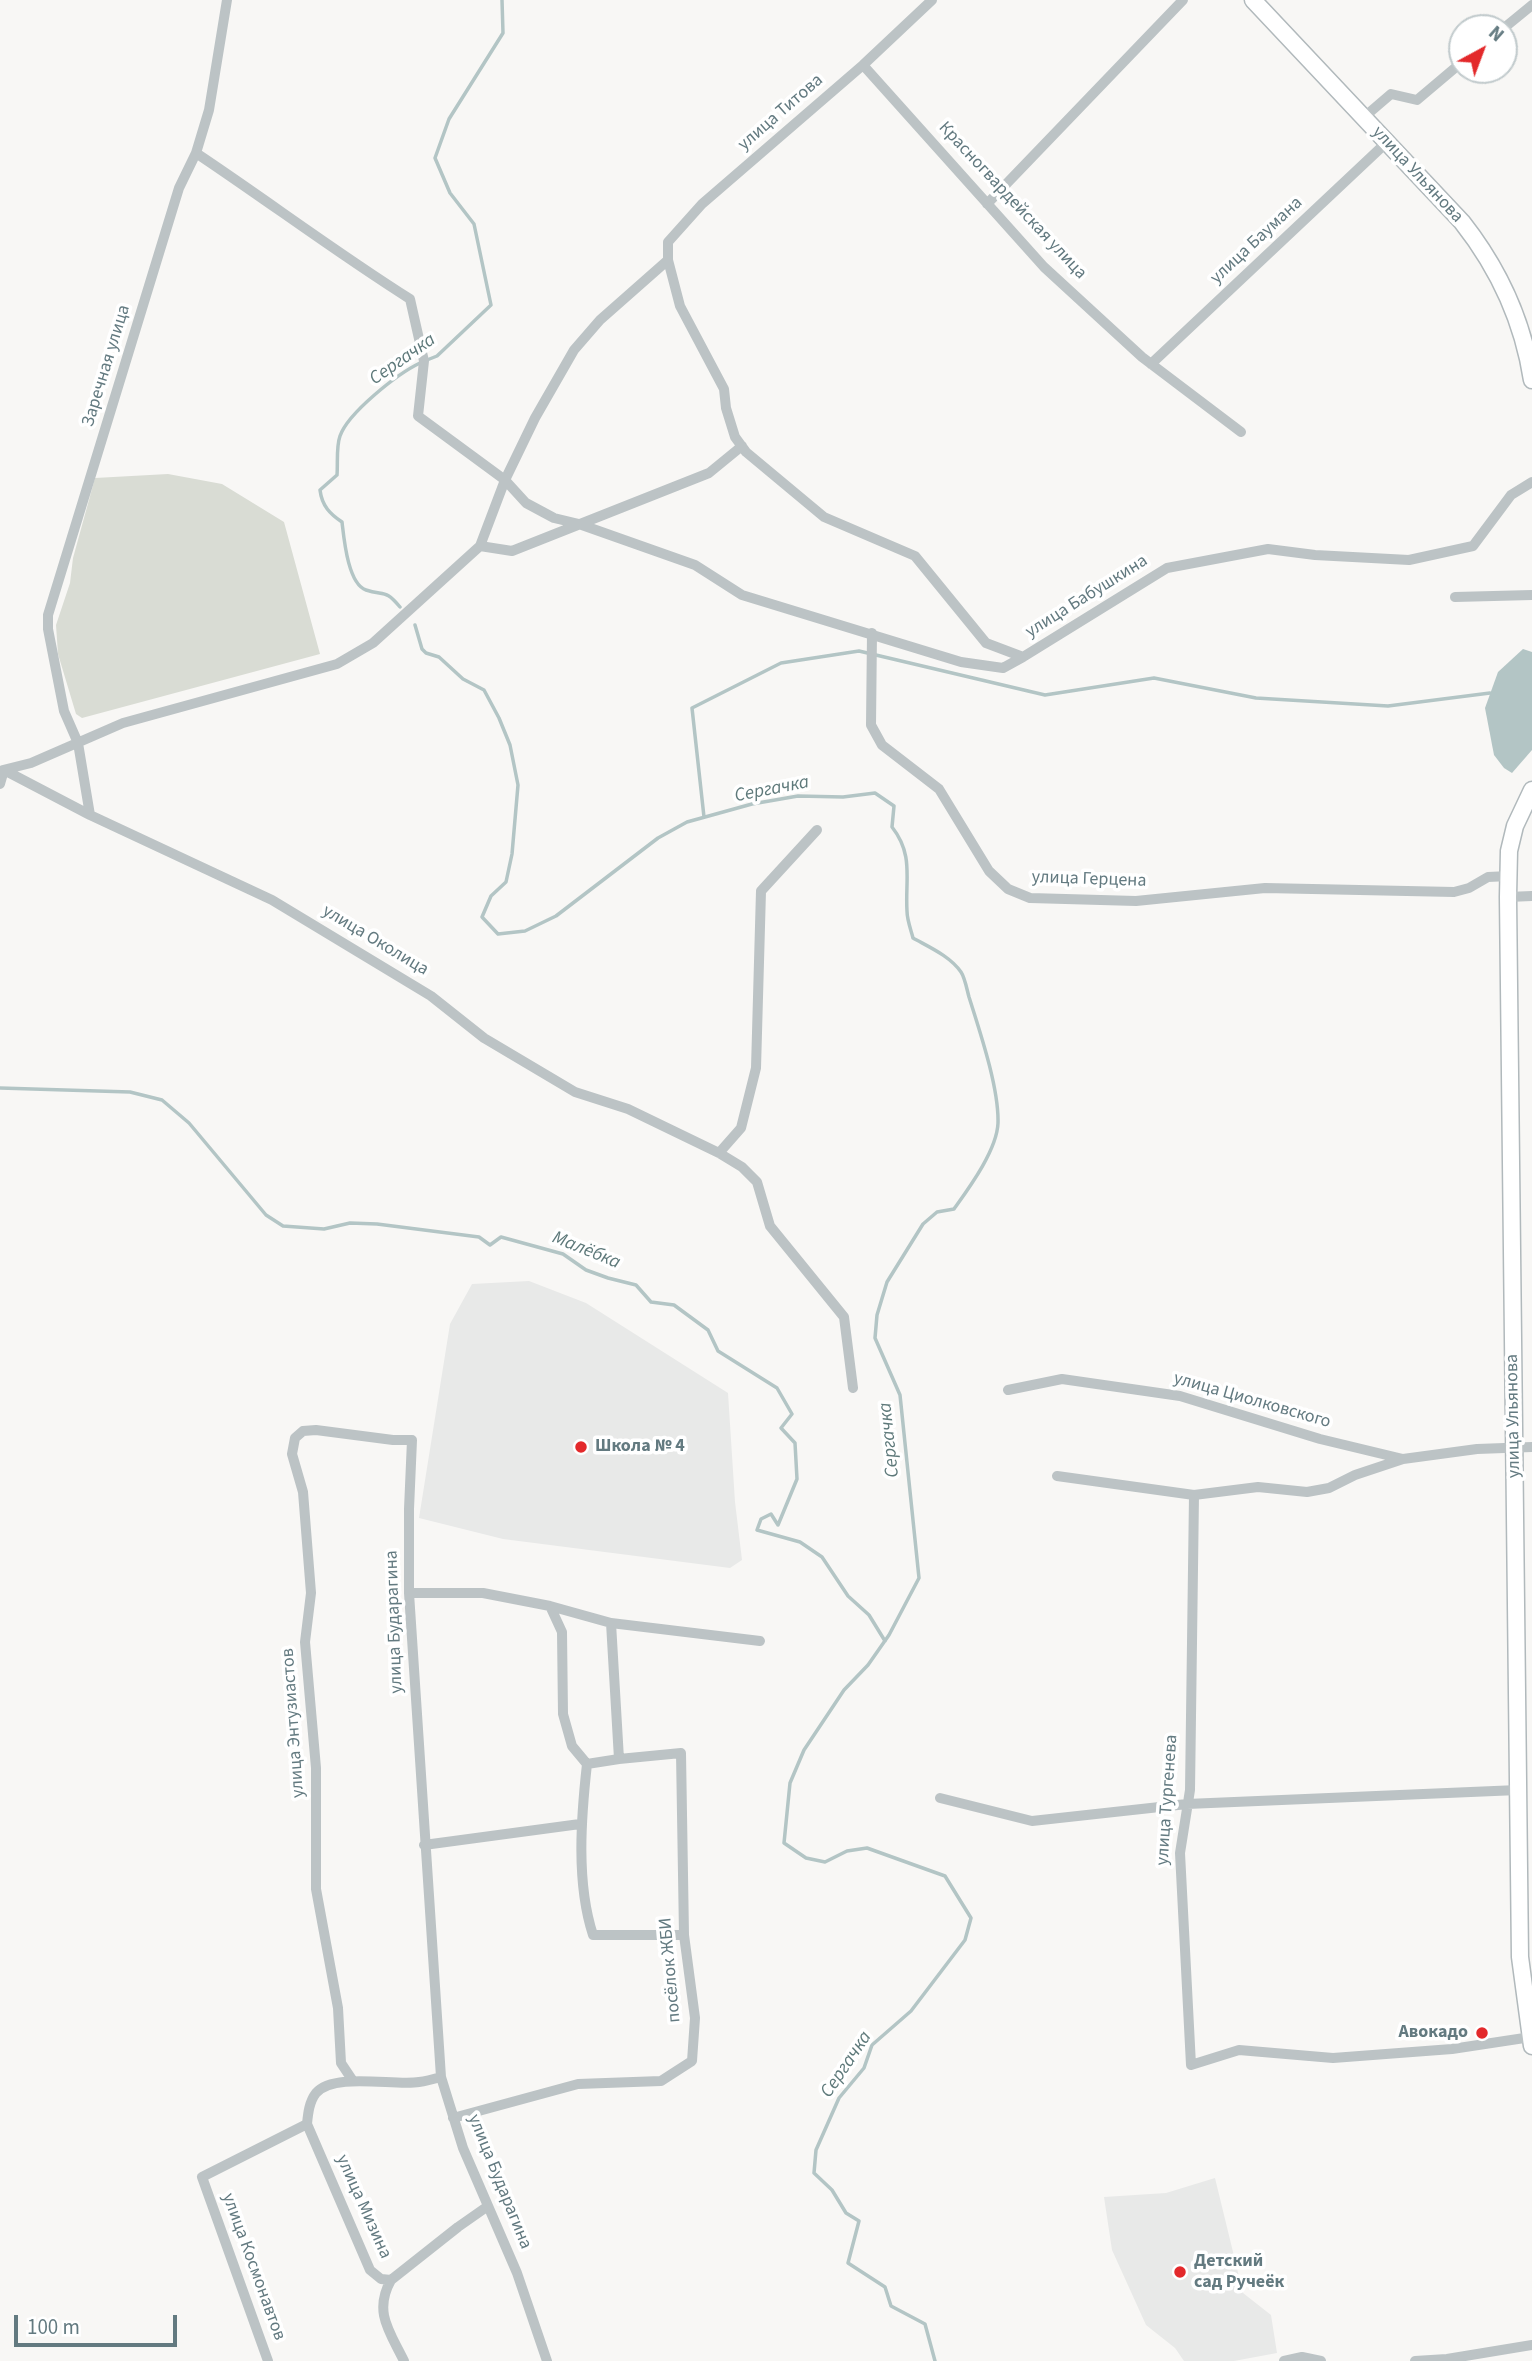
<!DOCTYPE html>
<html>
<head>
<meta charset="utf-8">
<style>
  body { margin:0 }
  #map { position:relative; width:1532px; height:2361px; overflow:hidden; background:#f8f7f5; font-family:"Source Sans 3",sans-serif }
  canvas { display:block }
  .north { position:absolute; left:1448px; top:14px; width:70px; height:70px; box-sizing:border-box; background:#fff; border:2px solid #c1cacc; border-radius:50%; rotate:41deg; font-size:19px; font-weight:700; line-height:28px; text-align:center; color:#637a80 }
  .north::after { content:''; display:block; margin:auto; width:24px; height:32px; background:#e3292b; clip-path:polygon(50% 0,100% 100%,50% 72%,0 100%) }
  .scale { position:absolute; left:14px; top:2315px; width:163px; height:32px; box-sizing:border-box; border:4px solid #637a80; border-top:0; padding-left:9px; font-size:21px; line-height:24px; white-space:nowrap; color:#637a80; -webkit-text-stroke:5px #fff; paint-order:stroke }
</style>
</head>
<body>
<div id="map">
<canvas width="1532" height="2361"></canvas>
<div class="north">N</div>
<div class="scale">100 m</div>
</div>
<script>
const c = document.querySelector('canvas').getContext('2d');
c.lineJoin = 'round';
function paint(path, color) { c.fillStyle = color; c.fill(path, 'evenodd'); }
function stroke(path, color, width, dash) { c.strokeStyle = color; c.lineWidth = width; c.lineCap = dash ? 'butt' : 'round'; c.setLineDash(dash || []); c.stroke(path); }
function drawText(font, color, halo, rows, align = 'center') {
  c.font = font + ' "Source Sans 3",sans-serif'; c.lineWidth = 7; c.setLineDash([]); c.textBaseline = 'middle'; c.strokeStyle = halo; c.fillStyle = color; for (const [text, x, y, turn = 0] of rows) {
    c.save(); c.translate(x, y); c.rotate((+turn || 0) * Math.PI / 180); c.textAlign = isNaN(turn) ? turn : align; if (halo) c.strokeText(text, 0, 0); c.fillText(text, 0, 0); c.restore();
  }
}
paint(new Path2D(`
  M529,1281L586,1303L728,1393L735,1502L742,1560L730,1568L503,1539L419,1518L450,1324L472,1284Z
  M1215,2178L1243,2293L1271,2315L1277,2353L1234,2361H1184L1175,2348L1146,2325L1112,2250L1104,2197L1166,2193Z`), '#e8e9e8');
paint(new Path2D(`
  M168,474L222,484L284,522L320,654L82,718L76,714L58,654L56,625L70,583L73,558L95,478Z`), '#d9dcd4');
paint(new Path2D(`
  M1523,649L1532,652V750L1512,773L1504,768L1494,755L1485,708L1498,672Z`), '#b3c5c5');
stroke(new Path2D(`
  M427,360L437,356L491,305L474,224L450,193L435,158L449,119L503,33L502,0
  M400,607C385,589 385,596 366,590C348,584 344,539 342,522C330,514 322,506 320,490L337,475C338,463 336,447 340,436C348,413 397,374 420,363
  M415,625L422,649L426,653L439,657L463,679L484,690L499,718L510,745L518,785L512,854L506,882L491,896L482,917L498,934L525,931L556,916L658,838L687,822L752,804L798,796L843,797L875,793L894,806L892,827C914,855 905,879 907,911C907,920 911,930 913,938C929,947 950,956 961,972C965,978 967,990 969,997C980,1032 999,1088 998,1123C997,1150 969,1188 954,1209L937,1212L923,1224L887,1282L877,1315L875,1338L900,1395L919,1578L889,1635L868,1665L844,1690L804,1750L790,1783L784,1843L806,1858L825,1862L847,1851L867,1848L945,1876L971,1918L965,1940L911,2011L872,2045L864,2068L839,2098L816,2150L814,2173L832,2190L846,2213L859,2221L848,2263L885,2287L891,2306L925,2324L935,2361
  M704,817L692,708L781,663L859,651L1045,695L1154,678L1256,698L1388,706L1490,693
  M0,1088L130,1092L162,1100L189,1123L266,1215L283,1226L324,1229L350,1223L377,1224L479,1237L490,1245L501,1237L563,1254L586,1270L608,1278L636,1285L651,1302L674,1305L708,1330L718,1351L777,1388L792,1414L781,1428L795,1443L797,1479L778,1525L771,1514L761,1519L757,1530L800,1542L822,1557L848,1596L869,1615L885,1641`), '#b3c5c5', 3.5);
const secondary = new Path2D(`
  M1253,0L1462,222C1499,269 1523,321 1532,380
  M1532,790L1515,826L1509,851L1508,897L1520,1957L1532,2046`);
stroke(secondary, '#b1b9bc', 19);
stroke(new Path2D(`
  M932,0L863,65L702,204L668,242V260L680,306L724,389L726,408L735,437L746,452L824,517L915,556L986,643L1023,657L1167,568L1268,549L1315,555L1409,560L1473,546L1511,495L1532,482
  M1504,28L1532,5
  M863,65L1044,267L1142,357L1241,432
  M1363,118L1391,94L1417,100L1462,62
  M196,153C268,201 337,253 410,299L424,361L418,416L505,480L526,503L554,518L579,524L695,565L742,595L961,662L1003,668L1023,657
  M987,204L1183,0
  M1151,364L1387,142
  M480,546L512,551L709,473L742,446
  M1455,597L1532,595
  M872,633L871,725L882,745L939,789L989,871L1008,889L1030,898L1136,901L1265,888L1454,892L1469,888L1488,877L1509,876
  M3,770L31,763L123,723L337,664L373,643L480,546L505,480L535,418L574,350L600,320L668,260
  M4,770L90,815L272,900L431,996L484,1038L575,1092L628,1109L719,1153L742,1167L757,1182L770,1226L844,1317L853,1388
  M0,784L4,770
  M90,815L78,743L64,711L48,629V615L179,188L196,153L209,110L227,0
  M1508,897L1532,896
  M719,1153L741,1128L756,1068L761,891L817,830
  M1008,1390L1062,1379L1180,1396L1320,1439L1403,1459L1477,1449L1532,1447
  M1057,1476L1194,1495L1258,1487L1307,1492L1329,1488L1355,1475L1403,1459
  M1194,1495L1190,1790L1180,1853L1191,2065L1239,2050L1333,2058L1452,2049L1531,2037
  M409,1593H483L550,1606L562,1632L563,1714L572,1746L587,1764
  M550,1606L611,1623L619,1759
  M611,1623L760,1641
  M940,1798L1032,1821L1187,1804L1518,1790
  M424,1845L580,1824
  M353,2081L341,2063L338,2008L316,1889V1768L305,1642L311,1593L303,1492L292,1454L295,1438L303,1431L316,1430L393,1440H412L409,1509V1593L441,2077L463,2148L517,2273L547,2361
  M453,2118L578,2084L661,2081L692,2061L695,2018L684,1935L681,1753L619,1759L587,1764C581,1818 576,1883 593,1935H684
  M391,2280L458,2227L488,2206
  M268,2361L202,2177L307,2124
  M404,2361C390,2332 373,2312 391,2280L381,2279L370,2270L307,2124C308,2114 309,2102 316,2093C334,2072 394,2086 419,2082C427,2081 434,2079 441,2077
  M1284,2361L1302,2357L1321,2361
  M1415,2361L1447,2359L1532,2345`), '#bcc3c5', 10);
stroke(secondary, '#fff', 16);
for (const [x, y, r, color] of [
  [581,1447,7,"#e3292b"],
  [1482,2033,7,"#e3292b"],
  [1180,2272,7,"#e3292b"]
]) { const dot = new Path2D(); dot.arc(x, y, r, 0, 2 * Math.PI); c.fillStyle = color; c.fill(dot); stroke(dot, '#fff', 2.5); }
drawText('18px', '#637a80', '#fff', [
  ["улица Титова",781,113,-41],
  ["улица Ульянова",1417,175,47],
  ["Красногвардейская улица",1012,201,47],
  ["улица Баумана",1257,241,-43],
  ["Заречная улица",107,366,-73],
  ["улица Бабушкина",1087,597,-32],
  ["улица Герцена",1089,880,2],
  ["улица Околица",375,941,31],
  ["улица Циолковского",1252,1401,16],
  ["улица Ульянова",1514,1416,-91],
  ["улица Бударагина",395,1622,-92],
  ["улица Энтузиастов",294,1723,-94],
  ["улица Тургенева",1168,1800,-86],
  ["посёлок ЖБИ",671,1970,-95],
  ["улица Бударагина",499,2182,68],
  ["улица Мизина",363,2207,66],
  ["улица Космонавтов",253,2267,70]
]);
drawText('bold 18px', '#637a80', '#fff', [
  ["Школа № 4",595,1447],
  ["Авокадо",1468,2033,"right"],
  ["Детский",1194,2262],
  ["сад Ручеёк",1194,2283]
], 'left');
drawText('italic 19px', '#5e797a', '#fff', [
  ["Сергачка",403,360,-35],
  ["Сергачка",772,790,-11],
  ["Малёбка",586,1251,22],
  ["Сергачка",890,1440,-96],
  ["Сергачка",847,2065,-56]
]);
</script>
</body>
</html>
